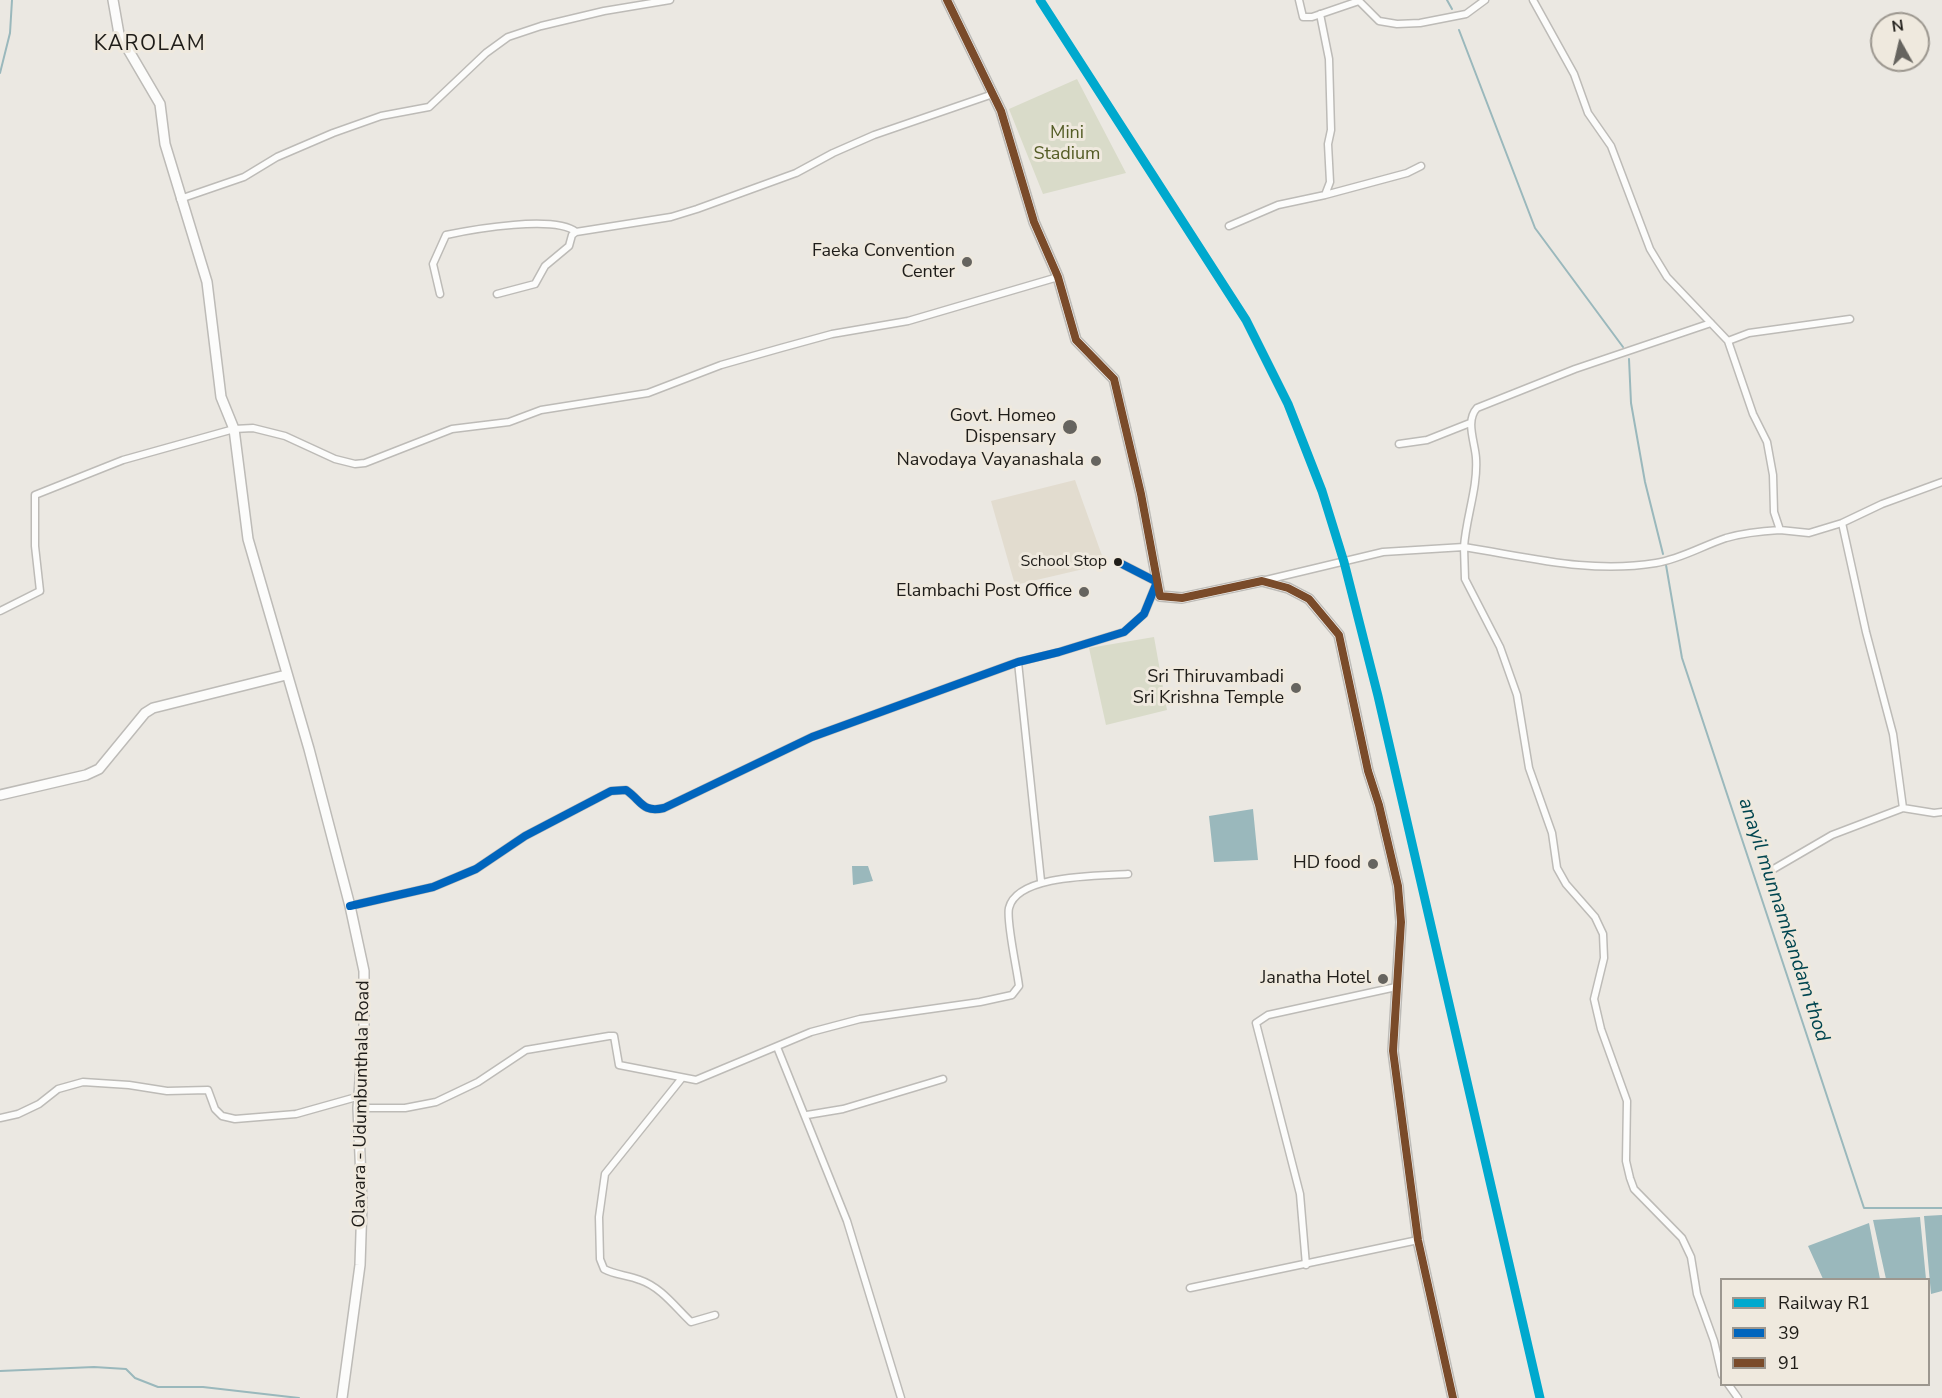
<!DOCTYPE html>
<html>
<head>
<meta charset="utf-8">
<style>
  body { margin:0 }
  #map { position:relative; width:1942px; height:1398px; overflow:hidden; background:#ebe8e2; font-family:"Nunito Sans",sans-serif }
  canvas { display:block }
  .legend { position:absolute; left:1720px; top:1278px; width:210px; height:108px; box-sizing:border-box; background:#efe9de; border:2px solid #9c978f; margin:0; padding:8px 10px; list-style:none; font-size:18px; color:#1f1d19 }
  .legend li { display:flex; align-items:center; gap:12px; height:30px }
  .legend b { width:30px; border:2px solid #9c978f }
  .north { position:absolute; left:1870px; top:12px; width:60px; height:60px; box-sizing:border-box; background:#efe9de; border:2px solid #9c978f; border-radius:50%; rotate:352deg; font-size:16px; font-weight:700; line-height:24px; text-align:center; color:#1f1d19 }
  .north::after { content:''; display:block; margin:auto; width:21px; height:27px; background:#66645f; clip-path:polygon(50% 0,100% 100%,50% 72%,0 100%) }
</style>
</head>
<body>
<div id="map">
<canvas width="1942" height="1398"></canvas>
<ul class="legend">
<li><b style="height:8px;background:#00a9ce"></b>Railway R1</li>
<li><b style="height:8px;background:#0065bd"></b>39</li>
<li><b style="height:8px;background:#7a4b2a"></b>91</li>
</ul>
<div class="north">N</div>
</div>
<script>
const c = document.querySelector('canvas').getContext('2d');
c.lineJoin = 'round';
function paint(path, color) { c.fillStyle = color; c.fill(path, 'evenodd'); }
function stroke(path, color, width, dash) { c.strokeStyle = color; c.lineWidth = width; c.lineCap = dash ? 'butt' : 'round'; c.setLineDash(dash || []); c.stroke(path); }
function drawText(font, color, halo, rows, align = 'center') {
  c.font = font + ' "Nunito Sans",sans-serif'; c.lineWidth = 6; c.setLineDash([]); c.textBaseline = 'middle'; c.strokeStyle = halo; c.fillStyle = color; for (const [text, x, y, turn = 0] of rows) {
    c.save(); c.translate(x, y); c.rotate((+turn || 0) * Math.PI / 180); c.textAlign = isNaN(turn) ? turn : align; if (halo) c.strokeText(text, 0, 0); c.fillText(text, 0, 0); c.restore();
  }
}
paint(new Path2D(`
  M1075,480L1105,564L1015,585L991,501Z`), '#e2dccf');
paint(new Path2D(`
  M1077,79L1126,173L1043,194L1009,109Z
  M1154,637L1167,710L1106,725L1089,648Z`), '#d9dbc9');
paint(new Path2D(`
  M1253,809L1258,860L1214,862L1209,816Z
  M852,866H868L873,881L853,885Z
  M1942,1215V1291L1931,1294L1924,1216Z
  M1920,1217L1926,1279H1886L1873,1220Z
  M1869,1223L1880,1279H1823L1808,1246Z`), '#9ab8bc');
stroke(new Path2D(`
  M1447,0L1452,9
  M1459,30L1535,228L1623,347
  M0,73L10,33L12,0
  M1629,359L1631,403L1645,482L1663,554
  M1666,565L1682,658L1864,1208H1942
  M0,1371L94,1367L126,1369L135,1378L158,1387H203L299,1398`), '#9ab8bc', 2);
const minor = new Path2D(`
  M1299,0L1303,17H1312L1359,1L1379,21L1397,24L1420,23L1466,14L1485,0
  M1533,0L1574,74L1588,113L1611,146L1650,249L1667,277L1728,341L1753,414L1767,442L1773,475L1774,512L1780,530L1809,533L1842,523L1882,504L1942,482
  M1325,195L1407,173L1421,166
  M180,199L244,177L277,157L333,133L381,116L429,107L486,53L508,37L541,26L604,11L670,0
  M1229,226L1278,205L1325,195L1330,182L1328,144L1331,130L1329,59L1320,14
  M440,294L433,264L446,235C474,229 555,215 576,232
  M497,294L535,284L545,266L569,246L572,235L576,232L671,217L697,209L796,173L833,153L874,135L993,94
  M1728,341L1749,333L1850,319
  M1399,444L1427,440L1470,423
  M1842,523L1866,632L1893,734L1903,808
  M1266,580L1383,552L1464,547C1466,517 1478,488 1476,458C1475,442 1465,421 1477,408L1575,369L1711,323
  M0,611L40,591L35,546V495L123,460L234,429L253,428L285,436L335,459L355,464L365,463L452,429L509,422L541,410L648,393L721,365L781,348L832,334L908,321L1058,277
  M1018,662L1041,881
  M1765,874L1832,835L1903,808L1934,813L1942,812
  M350,906L433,887L476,869L525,836L611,791L626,790C642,801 642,813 664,808L812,737L1018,662L1059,652L1124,632L1144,614L1157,582L1118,562
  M777,1047L847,1221L901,1398
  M682,1078L605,1174L599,1217L600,1259L604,1269C615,1275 628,1275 640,1280C661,1287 676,1308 691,1322L715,1315
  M358,1108H405L436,1102L478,1082L526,1050L609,1036H614L619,1065L696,1080L811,1032L860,1019L980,1002L1012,995L1019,986C1017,969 1006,921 1009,908C1017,874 1100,876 1128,874
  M807,1115L843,1109L943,1079
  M0,1118L18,1114L39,1104L58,1089L83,1082L129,1085L167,1091L208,1090L215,1109L222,1116L235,1119L296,1114L360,1096
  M1306,1265L1300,1194L1256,1023L1268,1015L1396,987
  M1190,1288L1418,1240
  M1722,1375L1714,1341L1697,1294L1691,1257L1682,1238L1634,1189L1630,1178L1626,1161L1627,1101L1601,1029L1594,999L1604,958L1603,934L1595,917L1566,884L1557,868L1552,833L1529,768L1517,695L1500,647L1465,579L1464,547C1528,557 1590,574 1656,563C1681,559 1702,546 1726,538C1743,533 1762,531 1780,530
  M1728,1384L1738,1398`);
const secondary = new Path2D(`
  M113,0L119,34L160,104L165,144L207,282L221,397L234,429L248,539L309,749L350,906L364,971V1027L358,1108L362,1203L360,1265L342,1398
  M947,0L1001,111L1034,222L1058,277L1076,340L1114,379L1141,494L1160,596L1182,598L1262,581L1288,588L1309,599L1339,635L1368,771L1379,805L1398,886L1401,922L1393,1051L1418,1240L1453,1398
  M0,795L86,775L99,769L145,713L153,708L286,675`);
stroke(minor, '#bdbbb7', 9);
stroke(secondary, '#bdbbb7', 12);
stroke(minor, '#fcfcfb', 6);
stroke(secondary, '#fcfcfb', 9);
stroke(new Path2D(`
  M350,906L433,887L476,869L525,836L611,791L626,790C642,801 642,813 664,808L812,737L1018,662L1059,652L1124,632L1144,614L1157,582L1118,562`), '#0065bd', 8);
stroke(new Path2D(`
  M947,0L1001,111L1034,222L1058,277L1076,340L1114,379L1141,494L1160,596L1182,598L1262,581L1288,588L1309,599L1339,635L1368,771L1379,805L1398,886L1401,922L1393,1051L1418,1240L1453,1398`), '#7a4b2a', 8);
stroke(new Path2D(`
  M1040,0L1246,320L1288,404L1322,491L1344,562L1378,696L1540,1398`), '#00a9ce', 9);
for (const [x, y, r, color] of [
  [967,262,6,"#66645f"],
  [1070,427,8,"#66645f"],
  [1096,461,6,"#66645f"],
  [1118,562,5,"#1f1d19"],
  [1084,592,6,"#66645f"],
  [1296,688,6,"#66645f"],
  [1373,864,6,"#66645f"],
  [1383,979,6,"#66645f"]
]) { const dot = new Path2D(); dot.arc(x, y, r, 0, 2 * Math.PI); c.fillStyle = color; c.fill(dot); stroke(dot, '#efe9de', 2); }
drawText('16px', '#1f1d19', '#efe9de', [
  ["School Stop",1107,562]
], 'right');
drawText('18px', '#545c25', '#efe9de', [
  ["Mini",1067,134],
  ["Stadium",1067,155]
]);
drawText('18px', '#1f1d19', '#efe9de', [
  ["Faeka Convention",955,252],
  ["Center",955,273],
  ["Govt. Homeo",1056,417],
  ["Dispensary",1056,438],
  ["Navodaya Vayanashala",1084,461],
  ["Elambachi Post Office",1072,592],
  ["Sri Thiruvambadi",1284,678],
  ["Sri Krishna Temple",1284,699],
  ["HD food",1361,864],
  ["Janatha Hotel",1371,979]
], 'right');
drawText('18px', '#1f1d19', '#efe9de', [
  ["Olavara - Udumbunthala Road",362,1104,-89]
]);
drawText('italic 20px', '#00454f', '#efe9de', [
  ["anayil munnamkandam thod",1783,920,72]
]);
c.letterSpacing = '1.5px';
drawText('21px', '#1f1d19', '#efe9de', [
  ["KAROLAM",150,45]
]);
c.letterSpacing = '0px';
</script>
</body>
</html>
